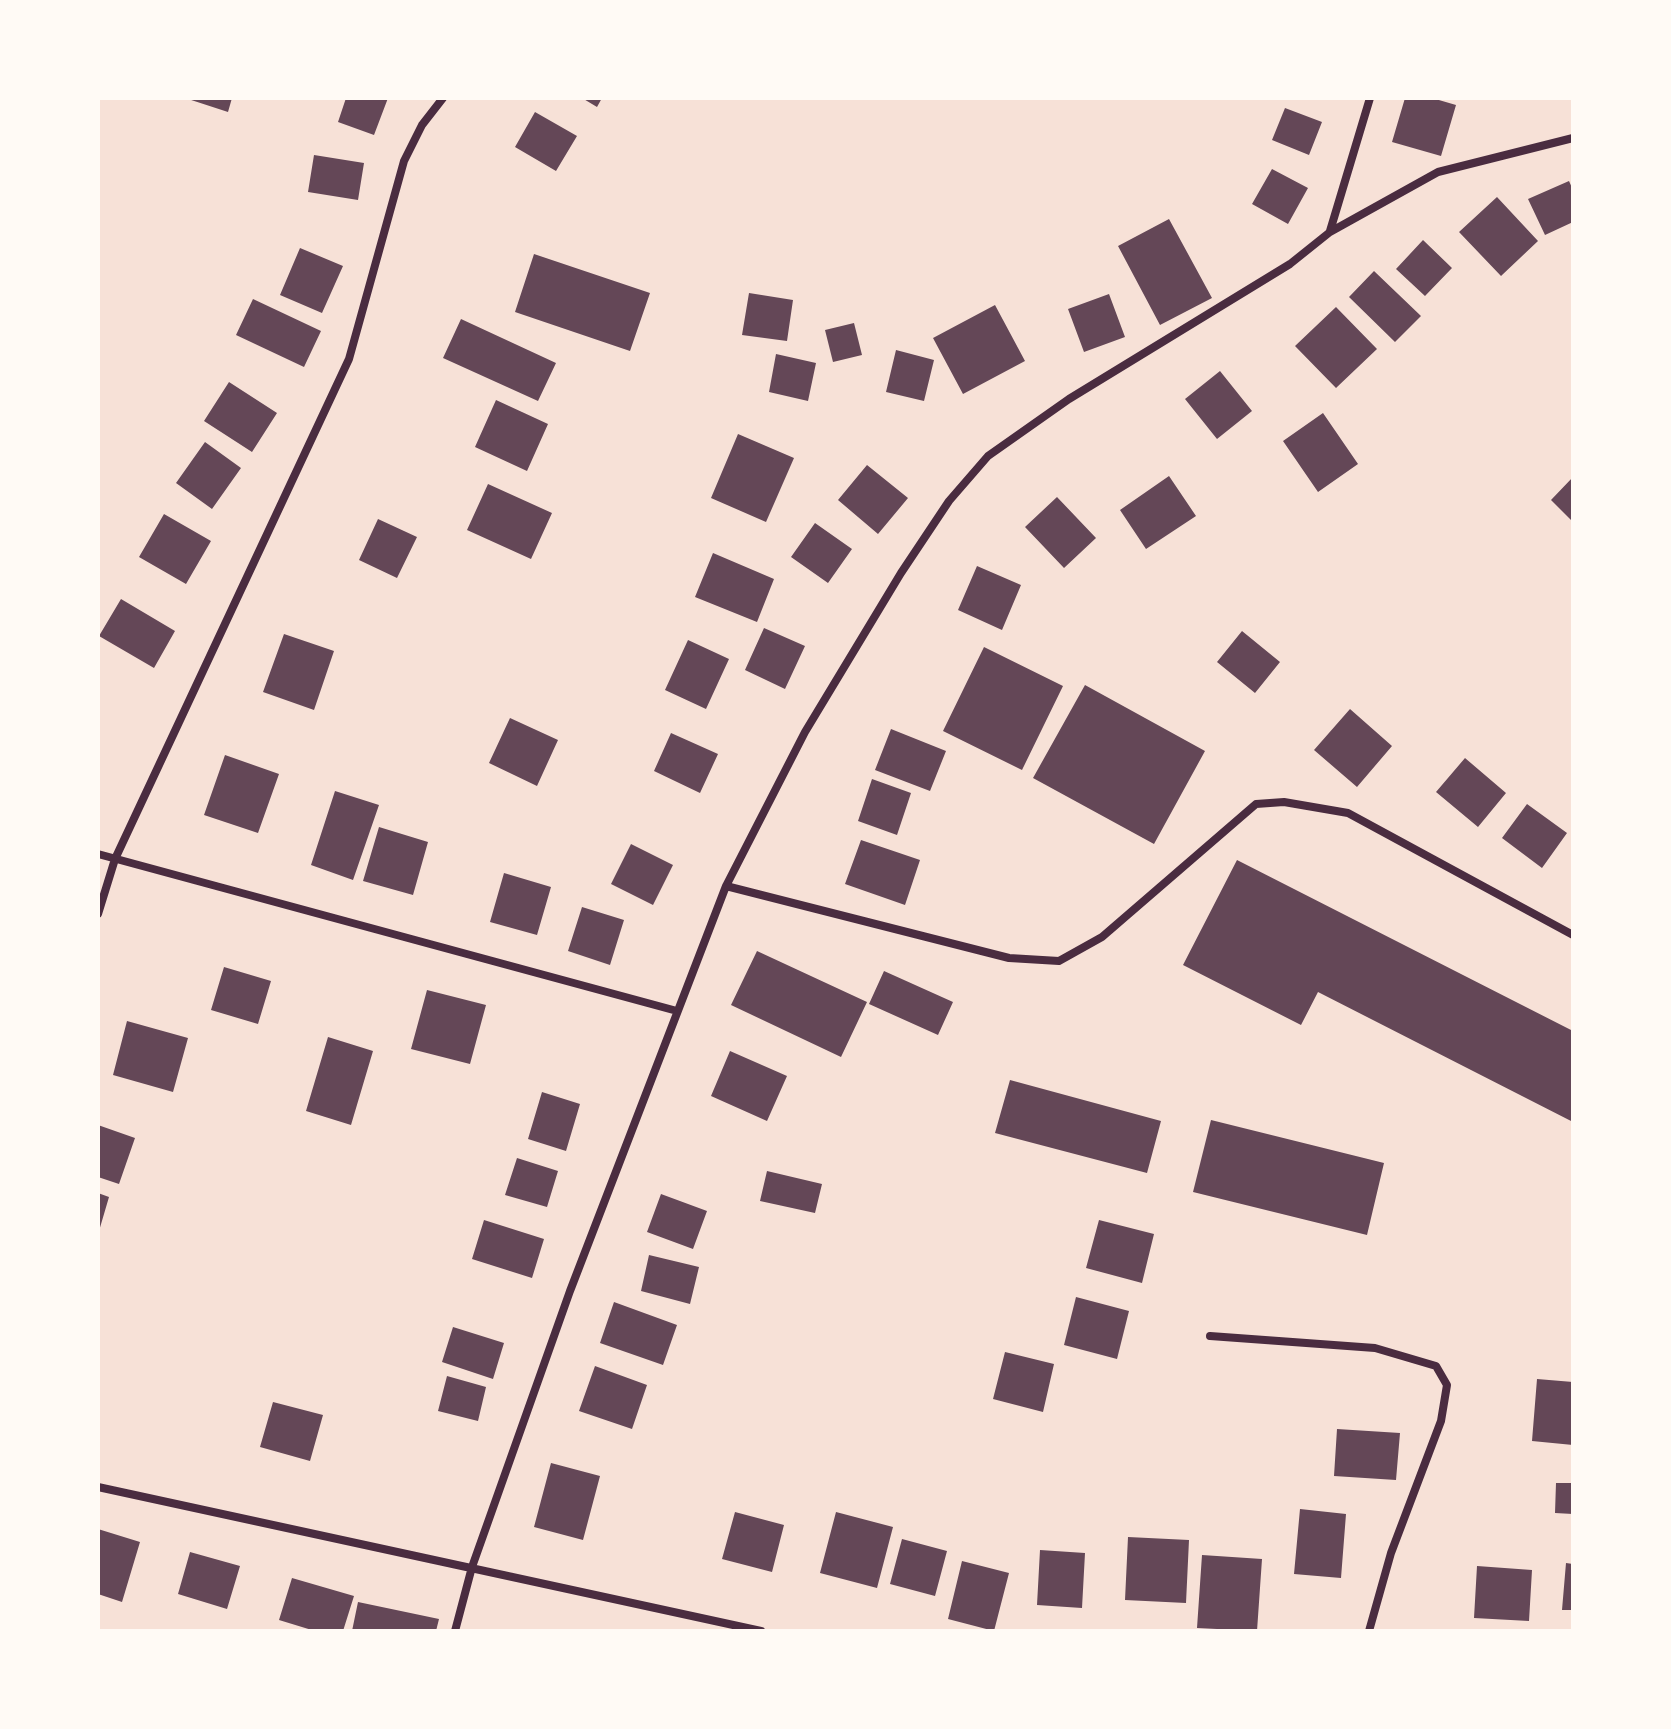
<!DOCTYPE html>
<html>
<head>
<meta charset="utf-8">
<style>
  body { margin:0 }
  #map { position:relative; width:1671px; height:1729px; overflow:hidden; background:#f7e1d7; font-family:"Fira Sans",sans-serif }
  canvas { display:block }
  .frame { position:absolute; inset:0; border:100px solid #fffaf5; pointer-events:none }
</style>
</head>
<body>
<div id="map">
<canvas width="1671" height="1729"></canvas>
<div class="frame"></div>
</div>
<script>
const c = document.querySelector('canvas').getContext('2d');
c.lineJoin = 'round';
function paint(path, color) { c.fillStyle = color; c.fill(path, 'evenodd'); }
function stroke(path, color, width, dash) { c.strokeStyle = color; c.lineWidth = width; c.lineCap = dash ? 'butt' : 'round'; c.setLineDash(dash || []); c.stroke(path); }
paint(new Path2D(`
  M185,98H232L228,112Z
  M346,98H388L374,135L338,122Z
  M582,98H602L597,107Z
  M1405,98H1432L1456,105L1441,156L1392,142Z
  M1285,108L1322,122L1309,155L1272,140Z
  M535,112L577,136L556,171L515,147Z
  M314,155L364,163L358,200L308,192Z
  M1272,169L1308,188L1288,224L1252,204Z
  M1569,181L1573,190V222L1545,235L1528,199Z
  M1497,197L1538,241L1501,276L1459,232Z
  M1169,219L1212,298L1160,325L1118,246Z
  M1423,240L1452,268L1425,296L1396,269Z
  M300,248L343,266L322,313L280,295Z
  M534,254L650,293L630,351L515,312Z
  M1374,271L1421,316L1395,342L1349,297Z
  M749,293L793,300L787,341L742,335Z
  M1109,294L1125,337L1084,352L1068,309Z
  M253,299L321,331L304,367L236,335Z
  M995,305L1025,361L963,394L933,338Z
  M1336,307L1377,349L1336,388L1295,346Z
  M461,319L556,363L538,401L443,358Z
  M854,323L862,355L833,362L825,330Z
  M896,350L934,360L924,401L886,392Z
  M776,354L816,363L808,401L769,392Z
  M1220,371L1252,411L1217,439L1185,399Z
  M229,382L277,413L252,452L204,421Z
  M496,400L548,424L527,471L475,447Z
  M1323,413L1358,464L1318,492L1283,441Z
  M738,434L794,458L766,522L711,498Z
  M205,442L241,468L212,509L176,483Z
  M867,465L908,498L878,534L838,500Z
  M1169,476L1196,516L1146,549L1120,510Z
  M1573,477V522L1551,500Z
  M488,484L552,513L531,559L467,530Z
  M1057,497L1096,538L1064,568L1025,527Z
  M164,514L211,541L186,584L139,557Z
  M378,519L417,537L397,578L359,560Z
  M815,523L852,549L828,583L791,557Z
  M713,553L774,579L757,622L695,597Z
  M977,566L1021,585L1002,630L958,610Z
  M121,599L175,631L154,668L99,636Z
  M764,628L805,646L785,689L745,670Z
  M1242,631L1280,662L1255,693L1217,662Z
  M284,634L334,651L314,710L263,692Z
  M688,640L729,659L706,709L665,690Z
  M984,647L1063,686L1022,770L943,731Z
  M1085,685L1205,751L1154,844L1033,778Z
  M1350,709L1392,746L1357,787L1314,750Z
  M510,718L558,740L537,786L489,763Z
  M891,729L946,751L930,791L875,770Z
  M671,733L718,754L700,793L654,771Z
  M225,755L279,774L258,833L204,815Z
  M1465,758L1506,793L1478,827L1436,792Z
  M872,779L911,793L897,835L858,821Z
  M335,791L379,805L353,880L311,865Z
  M1527,804L1567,833L1542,868L1502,838Z
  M379,827L428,842L413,895L363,881Z
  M861,840L920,860L905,905L845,884Z
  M631,844L673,865L653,905L611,884Z
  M1237,860L1573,1031V1122L1318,992L1301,1025L1183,965Z
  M504,873L551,887L537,935L490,922Z
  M582,907L624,920L610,965L568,951Z
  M757,951L867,1002L841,1057L731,1005Z
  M224,967L271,981L258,1024L211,1010Z
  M884,971L953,1002L938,1035L869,1004Z
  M427,990L486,1005L470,1064L411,1049Z
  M127,1021L188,1038L173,1092L113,1075Z
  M328,1037L373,1051L351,1125L306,1111Z
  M730,1051L787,1076L767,1121L711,1096Z
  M1010,1080L1161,1121L1147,1173L995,1133Z
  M542,1092L580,1104L566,1151L528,1139Z
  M1211,1120L1384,1163L1367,1235L1193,1192Z
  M98,1125L135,1138L119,1184L98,1177Z
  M517,1158L558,1171L547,1207L505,1195Z
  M767,1171L822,1184L815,1213L760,1201Z
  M98,1193L109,1197L99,1231H98Z
  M661,1194L707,1211L693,1249L647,1232Z
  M484,1220L544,1239L532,1278L472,1259Z
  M1099,1220L1154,1234L1142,1283L1086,1268Z
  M649,1255L699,1267L690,1304L641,1291Z
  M1076,1297L1129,1311L1117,1359L1064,1345Z
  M614,1302L677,1325L663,1365L600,1343Z
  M453,1327L504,1343L493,1379L442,1362Z
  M1005,1352L1054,1364L1043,1412L993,1399Z
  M595,1366L647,1385L632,1429L579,1411Z
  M447,1376L486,1387L478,1421L438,1411Z
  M1537,1379L1573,1382V1445L1532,1441Z
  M273,1402L323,1415L310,1461L260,1447Z
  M1337,1429L1400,1433L1396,1480L1334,1476Z
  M551,1463L600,1476L583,1540L534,1527Z
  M1556,1483H1573V1514L1555,1513Z
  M1300,1509L1346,1514L1341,1578L1294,1574Z
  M735,1512L784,1525L772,1572L722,1559Z
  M836,1512L893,1527L877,1588L820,1573Z
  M98,1529L140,1542L122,1602L98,1594Z
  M1128,1537L1189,1540L1186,1603L1125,1600Z
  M902,1539L947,1551L935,1596L890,1584Z
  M1040,1550L1085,1553L1082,1608L1037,1605Z
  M190,1552L240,1566L227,1609L178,1594Z
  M1202,1555L1262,1559L1257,1631L1197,1628Z
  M962,1561L1009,1573L994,1631L948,1619Z
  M1566,1563L1573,1564V1610H1562Z
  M1477,1566L1532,1570L1529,1621L1474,1618Z
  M292,1578L354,1596L343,1631H315L279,1620Z
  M358,1602L439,1619L436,1631H352Z`), '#644757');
stroke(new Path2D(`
  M1330,231L1370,98
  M98,854L677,1011
  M726,886L1009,958L1059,961L1102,937L1256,804L1284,802L1348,813L1573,935
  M98,914L115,859L349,359L404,161L422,125L443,98
  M1210,1336L1375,1348L1436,1366L1447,1385L1441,1421L1391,1553L1369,1631
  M98,1487L761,1631
  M455,1631L472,1567L570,1291L726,886L805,732L901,573L949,501L988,456L1069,399L1290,264L1330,232L1438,172L1573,138`), '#4a2c40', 8);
</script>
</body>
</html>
